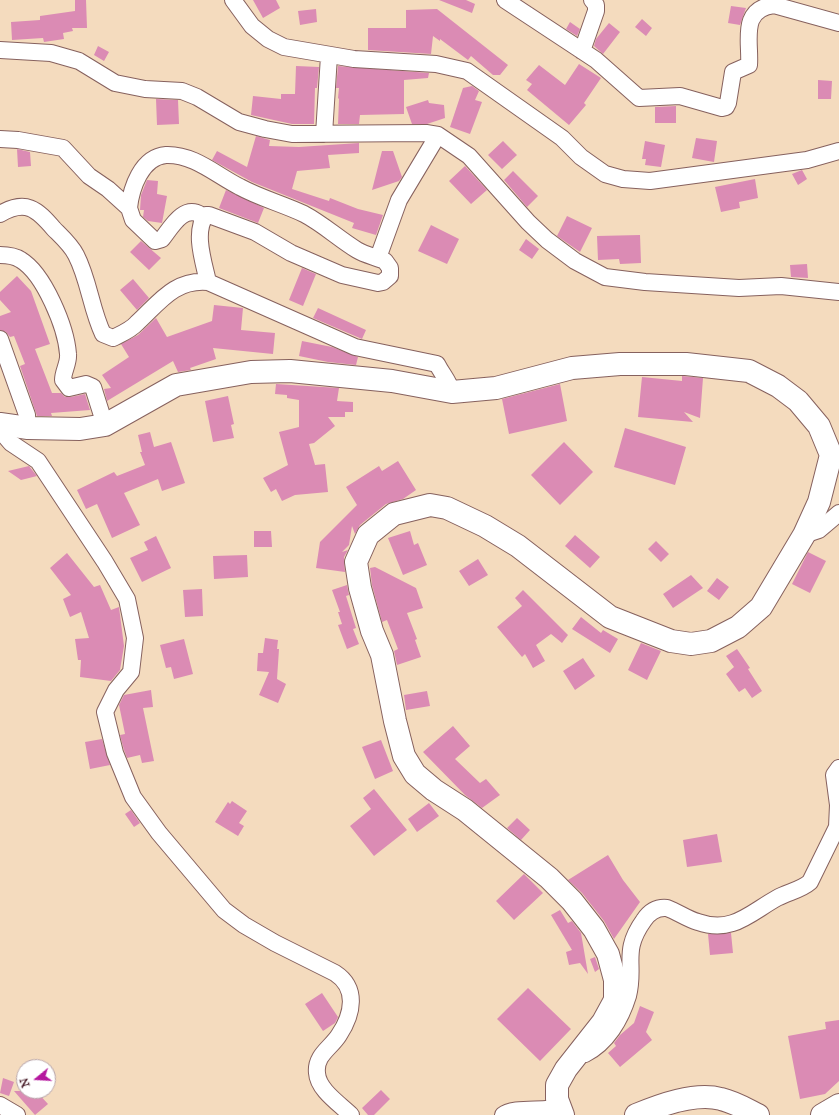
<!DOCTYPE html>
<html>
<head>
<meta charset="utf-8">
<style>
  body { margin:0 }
  #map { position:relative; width:839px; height:1115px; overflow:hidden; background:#f4dbbe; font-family:"IM FELL Great Primer",serif }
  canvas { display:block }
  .north { position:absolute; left:16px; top:1059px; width:40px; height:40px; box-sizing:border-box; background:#fff; border:1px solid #b7a5aa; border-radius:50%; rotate:252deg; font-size:11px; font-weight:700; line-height:16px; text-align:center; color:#4a1f2b }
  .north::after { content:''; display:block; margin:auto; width:14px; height:18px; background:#b5179e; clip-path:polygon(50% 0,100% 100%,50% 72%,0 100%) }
</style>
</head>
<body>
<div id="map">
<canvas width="839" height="1115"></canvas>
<div class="north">N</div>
</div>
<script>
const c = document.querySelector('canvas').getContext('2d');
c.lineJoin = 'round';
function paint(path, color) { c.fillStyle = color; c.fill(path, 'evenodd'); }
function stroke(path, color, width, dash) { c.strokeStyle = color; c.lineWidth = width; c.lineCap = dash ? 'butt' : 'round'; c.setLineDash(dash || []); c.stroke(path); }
paint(new Path2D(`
  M75,0H86L87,28H72L73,31L63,33L64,39L44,42L43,38L12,40L11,22L40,20V16L75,11Z
  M253,0H276L280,8L263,18Z
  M439,0H466L475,4L472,13Z
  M731,6L746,8L740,25L728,23Z
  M316,9L317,22L300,25L298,11Z
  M437,9L508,65L500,75H493L471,56L468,60L440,39V41L433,36L431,54L368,50V28H406V10Z
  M642,19L652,28L646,36L635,27Z
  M570,22L580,29L577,36L566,29Z
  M609,23L620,32L603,54L594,46L596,39Z
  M98,46L109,52L104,61L94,55Z
  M579,64L601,78L584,103L586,105L569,125L527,90L532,84L526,80L539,65L565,85Z
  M296,66L319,67L317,88H315L314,124H292L251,115L253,96L281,99V94H295Z
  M338,66L429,73L428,78L404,80V114L360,115L359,124H338L339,99L338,98L339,88H336Z
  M818,80L832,81L831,99H818Z
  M472,86L479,91L475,100L482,102L470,134L450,127L463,88Z
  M156,99L178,100L179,124L157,125Z
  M428,100L429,103L444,105L445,118L427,124H412L406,107Z
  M676,106V123H655V107Z
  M256,136L270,140L269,146L299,147L359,143V153L328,155L330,168L297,171L292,189L329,201L330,198L358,209L383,215L376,235L352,228L354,223L252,182L212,160L217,151L247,167Z
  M696,138L717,141L714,162L692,158Z
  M503,141L517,155L502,169L488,155Z
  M645,141L665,145L661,167L645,165L646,159H642Z
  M17,149L30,152L31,166L18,167Z
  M382,151H393L402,177L399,181L372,190Z
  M465,166L487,190L471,204L449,181Z
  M802,170L807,179L798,185L792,174Z
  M513,171L538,196L527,207L504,180Z
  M755,179L758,198L739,202L740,208L721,212L715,187Z
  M147,180L158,181L157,194L167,196L162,223L148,221L143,217L144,210H140L141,195Z
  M226,190L264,208L258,223L219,208Z
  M567,216L592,228L580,252L557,236Z
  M431,225L459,239L447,264L418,251Z
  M640,235L641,263L620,264L619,259L598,260L597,236Z
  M526,239L539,249L532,259L519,250Z
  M141,241L161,258L149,270L130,252Z
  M807,264L808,278L791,277L790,265Z
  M302,268L316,274L303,306L289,300Z
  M17,276L31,291L50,344L35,349L52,393H61L65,397H71L85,394L90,410L51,413L52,416H37L20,366L25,364L14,336L10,337L6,332L0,330V316L11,312L0,300V292Z
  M133,279L149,298L137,310L120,290Z
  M214,305L243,308L241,330L275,333L273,354L213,348L216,359L190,368L191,370L178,372L173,361L107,401L104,389L111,388L102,375L129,357L121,344L138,335L156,318L167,337L212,321Z
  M318,308L366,330L362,339L313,318Z
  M302,341L332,347L358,357L356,365L328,362L299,356Z
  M682,376L703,378L700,418L684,412L693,422L638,417L642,377L682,381Z
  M276,384L339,388L337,401L353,402V412H345V417H328L335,426L314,443L309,444L315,465L325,464L328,492L295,495L282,501L276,489L271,492L263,478L288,465L279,432L299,427V400L287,398V395L275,394Z
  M560,384L567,421L509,434L502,399Z
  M228,396L234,424L231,425L234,438L213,442L205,401Z
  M625,428L686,447L675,485L614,467Z
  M150,432L154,447L171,442L185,483L162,491L158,479L124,493L140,525L112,538L97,504L86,509L77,490L114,472L117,476L145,465L140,452H142L138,435Z
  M564,442L593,472L560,505L531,475Z
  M398,461L416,490L403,499L386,504L360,525L355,534L352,526L349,545L342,552L348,550L344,557L345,572L316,568L320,542L357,505L346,487L379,466L382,471Z
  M29,466L37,476L21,480L8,471Z
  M254,531H271L272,547H254Z
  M410,531L414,545L418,543L427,565L403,575L388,538Z
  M575,535L600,557L590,568L565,546Z
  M156,536L171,568L142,582L130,558L148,550L144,542Z
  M656,541L669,554L661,562L648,549Z
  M808,552L826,561L810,593L792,584Z
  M67,553L94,587L100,585L111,610L119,607L124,646L120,670L111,681L80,677L81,660H78L75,639L89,638L81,612L70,617L63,599L71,595L50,568Z
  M247,555L248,577L214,579L213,556Z
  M478,559L488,575L469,586L459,571Z
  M375,567L416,588L423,608L407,613L417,639L415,640L421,657L397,665L394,651L398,649L387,620L382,622L372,585L370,568Z
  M691,575L703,588L673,608L663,594Z
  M717,578L729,587L719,600L707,591Z
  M347,585L349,595L346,596L356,628L353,629L359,644L347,649L338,625L342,624L338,612H340L332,590Z
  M202,589L203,616L185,617L183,590Z
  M523,590L568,635L562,643L551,634L536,645L545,661L533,668L525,654L522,657L497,627L522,606L515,598Z
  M581,617L601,633L603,630L618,639L610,653L572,629Z
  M265,638L278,640L277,649H279L277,679L286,684L278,703L259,695L269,672L257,671L258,653H263Z
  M184,639L193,674L174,679L171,667L166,668L160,645Z
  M641,643L661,651L647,680L628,670Z
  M737,649L750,668L748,669L762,691L752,698L745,688L739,692L726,674L734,667L726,656Z
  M583,658L595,676L575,690L563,671Z
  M151,690L153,707L143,708L154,761L142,763L140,755L127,758L124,750L120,735L125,734L119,705L124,695Z
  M427,691L430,706L406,710L404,695Z
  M453,726L470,746L455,759L480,783L486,779L500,795L482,808L465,795L423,752Z
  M102,739L110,765L90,769L85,742Z
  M381,740L393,771L375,779L362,747Z
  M374,789L407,830L374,856L350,826L371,809L363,798Z
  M232,801L247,811L239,823L244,826L238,836L215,822L228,802L230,804Z
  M429,803L439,816L417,832L408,819Z
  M131,810L140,823L134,827L125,814Z
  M517,818L530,830L521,840L507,828Z
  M717,834L722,862L687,867L683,840Z
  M608,855L623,880L640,902L614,939L604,921L582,893L568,880Z
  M524,874L543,893L514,920L496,901Z
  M560,910L568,923L572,921L581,933L588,974L580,963L569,965L566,952L572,950L551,915Z
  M731,933L733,953L710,955L708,934Z
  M595,957L599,969L595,972L590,959Z
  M528,988L571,1029L540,1061L497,1019Z
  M322,993L338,1017L335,1023L323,1031L305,1004Z
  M640,1006L654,1012L646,1032L652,1040L620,1067L608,1053L616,1046L614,1043L620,1035L634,1023Z
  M839,1020V1081L825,1094L800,1099L788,1036L826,1029L825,1022Z
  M3,1078L14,1082L9,1096L0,1093Z
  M381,1090L390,1099L374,1115H368L362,1108Z
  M14,1091H36L48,1104L35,1115Z`), '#db8bb4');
const minor = new Path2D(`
  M233,0L252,26L268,39L284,47L354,59L436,64L467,71L562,138L581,157L605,174L623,179L650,181L807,160L839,151
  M505,0L596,60L639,98L680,96L722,108L726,107L728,103L733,72L749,65C751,43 739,9 774,5L839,23
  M0,50L51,53L79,61L115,83L145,89L182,91L197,97L239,122L265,129L292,134L426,133L438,135L469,156L528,222L547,240L575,261L605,277L645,282L739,288L781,286L839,292
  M582,51L596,11V5L592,0
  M324,134L329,56
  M0,139L18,140L63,148L89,176L108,189L129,208L133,220L155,241L162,239C171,228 183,204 201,215L202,220
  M129,208C131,189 141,157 166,155C194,154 216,175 240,187C260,198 283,204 304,214C323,224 339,239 357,250C365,255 376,257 385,261L390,268V276L383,282L378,283L342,275L291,253L255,232L209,215H206C193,232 204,263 208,282
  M0,214C26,199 37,209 54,229C62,237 71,245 76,255C89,280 91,309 103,334L113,338C121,334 131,330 137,323C159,303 174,279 208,282L355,347L437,364C442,374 449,381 452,392
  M0,255C6,255 15,256 21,260C44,274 66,327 68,354C69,363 63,371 63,380L69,388L86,384L93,387L105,425
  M378,258L399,200L438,135
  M0,339L27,415L28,428
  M0,430L11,443L38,461L105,562L127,599L135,638L131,672L116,690L105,712L115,753L133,797L159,833L224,910L244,925L275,943L335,973C358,988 353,1014 339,1035C331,1048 315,1055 317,1073C318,1090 340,1104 351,1115
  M804,535L819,530L839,513
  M585,1054C607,1043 621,1019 628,996C636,964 621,952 644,920C650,911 657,907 667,908C678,912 687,919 698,922C732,934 750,913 777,898C788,892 801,890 810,882L837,827L838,805L834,775L839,768
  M0,1105L17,1115
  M503,1115C513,1106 545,1112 560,1107`);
const primary = new Path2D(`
  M0,424L28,428L80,429L105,425L176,385L251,372L290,371L392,381L452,392L496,388L572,368L620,364H686L749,371L778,386L798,401L819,426L831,455L819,502L804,535L761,607L738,627L711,641L691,644L671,641L610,617L518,546L485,526L447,508L430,505L394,514L368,535L356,562L360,588L372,631L382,655L395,721L404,756L415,774L434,790L465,810L549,878L572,901L594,929L608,954L615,980V1000L603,1022L566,1069L557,1085V1099L563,1115
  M636,1115C660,1105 695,1092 721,1099C734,1102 746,1109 758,1115
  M822,1115L839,1105`);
stroke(minor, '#86615e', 18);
stroke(primary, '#86615e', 24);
stroke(minor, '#fff', 16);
stroke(primary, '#fff', 22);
</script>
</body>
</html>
